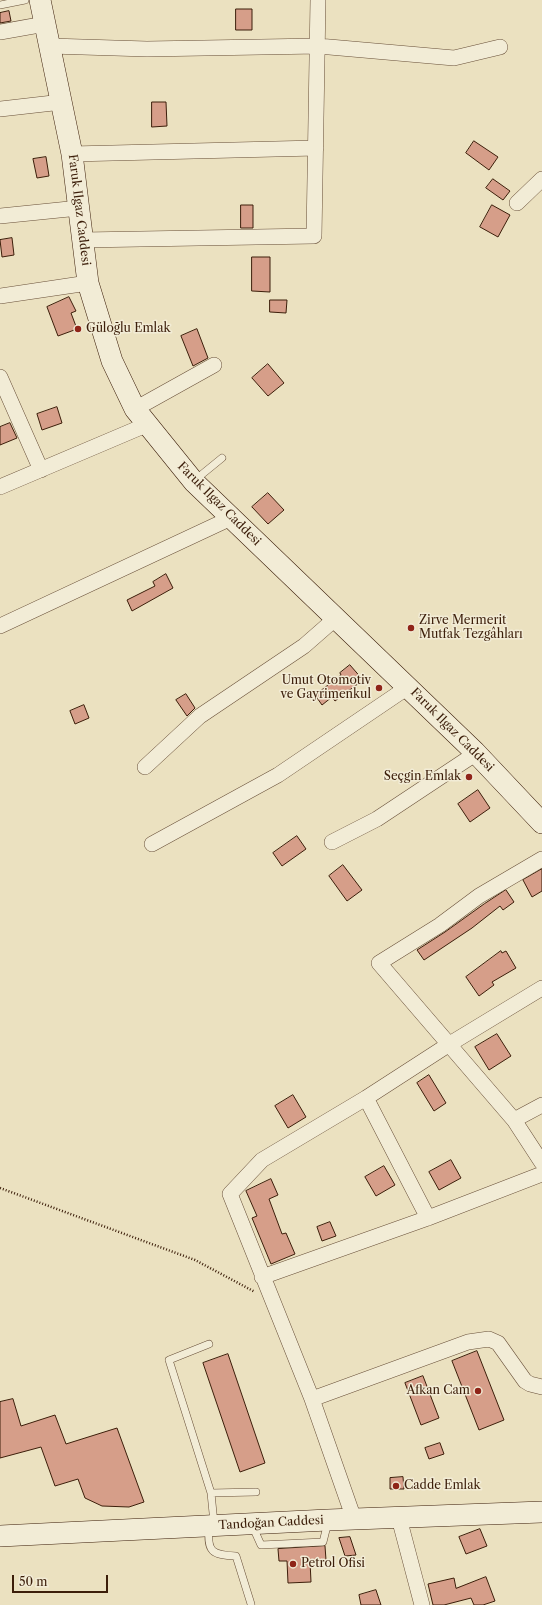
<!DOCTYPE html>
<html>
<head>
<meta charset="utf-8">
<style>
  body { margin:0 }
  #map { position:relative; width:542px; height:1605px; overflow:hidden; background:#ebe1c0; font-family:"Libre Caslon Text",serif }
  canvas { display:block }
  .scale { position:absolute; left:12px; top:1575px; width:96px; height:18px; box-sizing:border-box; border:2px solid #3c1e0a; border-top:0; padding-left:5px; font-size:12px; line-height:14px; white-space:nowrap; color:#3c1e0a; -webkit-text-stroke:3px #f2ecd6; paint-order:stroke }
</style>
</head>
<body>
<div id="map">
<canvas width="542" height="1605"></canvas>
<div class="scale">50 m</div>
</div>
<script>
const c = document.querySelector('canvas').getContext('2d');
c.lineJoin = 'round';
function paint(path, color) { c.fillStyle = color; c.fill(path, 'evenodd'); }
function stroke(path, color, width, dash) { c.strokeStyle = color; c.lineWidth = width; c.lineCap = dash ? 'butt' : 'round'; c.setLineDash(dash || []); c.stroke(path); }
function drawText(font, color, halo, rows, align = 'center') {
  c.font = font + ' "Libre Caslon Text",serif'; c.lineWidth = 3; c.setLineDash([]); c.textBaseline = 'middle'; c.strokeStyle = halo; c.fillStyle = color; for (const [text, x, y, turn = 0] of rows) {
    c.save(); c.translate(x, y); c.rotate((+turn || 0) * Math.PI / 180); c.textAlign = isNaN(turn) ? turn : align; if (halo) c.strokeText(text, 0, 0); c.fillText(text, 0, 0); c.restore();
  }
}
const building = new Path2D(`
  M236,9H252V30H236Z
  M9,11L11,21L0,23V13Z
  M152,102H166L167,126L152,127Z
  M474,141L498,157L489,170L466,153Z
  M46,157L49,176L37,178L33,159Z
  M493,179L510,191L503,200L486,188Z
  M241,205H253V228H241Z
  M492,205L510,215L498,237L480,227Z
  M12,238L14,255L2,257L0,240Z
  M252,257H270V292L252,291Z
  M69,297L76,311L71,313L77,329L58,336L47,307Z
  M270,300H287L286,313L270,312Z
  M197,329L208,358L193,366L181,336Z
  M268,364L284,383L268,396L252,378Z
  M57,407L62,423L42,430L37,414Z
  M10,423L17,438L0,445V427Z
  M268,493L284,510L268,524L252,507Z
  M166,574L173,588L132,611L127,600L155,586L153,582Z
  M350,665L363,680L335,701L332,697L322,705L315,695L341,675L340,673Z
  M186,694L195,708L187,716L176,700Z
  M84,705L89,718L75,724L70,711Z
  M478,790L490,808L470,822L458,804Z
  M297,836L306,849L282,866L273,853Z
  M343,865L362,890L347,901L329,876Z
  M542,869V891L532,897L523,880Z
  M506,890L514,902L503,910L500,906L472,928L424,960L417,950L445,932L484,904Z
  M501,951L502,953L506,951L516,968L492,982L494,985L479,996L466,977Z
  M497,1034L511,1056L489,1070L475,1047Z
  M429,1075L446,1103L434,1111L417,1083Z
  M293,1095L306,1117L288,1128L275,1106Z
  M451,1160L461,1178L439,1190L429,1172Z
  M384,1166L395,1185L376,1196L365,1177Z
  M271,1179L278,1195L269,1199L282,1234L286,1233L295,1254L271,1264L252,1218L257,1216L246,1191Z
  M330,1222L336,1236L322,1241L317,1227Z
  M477,1351L504,1420L479,1430L452,1361Z
  M228,1354L265,1463L240,1472L203,1363Z
  M423,1376L439,1418L421,1425L405,1383Z
  M13,1399L21,1426L55,1415L66,1444L117,1428L144,1502L129,1507L102,1506L85,1498L78,1479L55,1486L41,1447L0,1458V1402Z
  M440,1443L444,1454L429,1459L425,1448Z
  M403,1477L404,1489H390V1478Z
  M480,1529L487,1546L466,1554L459,1537Z
  M350,1537L356,1555L345,1556L339,1538Z
  M325,1546L326,1560L310,1561L311,1582L288,1583L287,1561H279L278,1549Z
  M486,1577L495,1601L483,1605H474L471,1598L444,1605H433L428,1584L454,1578L456,1588Z
  M376,1590L381,1605H361L359,1595Z`);
paint(building, '#d69e89');
stroke(building, '#3c1e0a', 1);
const lane = new Path2D(`
  M0,5L25,0
  M195,480L222,458
  M209,1344L169,1360L211,1493L256,1492
  M211,1493L214,1523
  M252,1525L261,1545L323,1542L328,1522
  M209,1528C207,1552 212,1555 236,1556L251,1604`);
const street = new Path2D(`
  M0,32L45,24
  M50,46L147,49L318,46L454,58L500,47
  M0,109L62,102
  M72,154L316,148
  M517,203L542,179
  M0,216L79,208
  M83,240L314,236L318,0
  M0,296L88,283
  M0,377L41,470
  M135,409L214,365
  M0,487L146,425
  M0,626L231,518
  M145,767L200,716L304,646L336,618
  M332,842L377,819L469,758L475,752
  M152,844L278,775L408,687
  M542,859L479,896L440,925L379,963L514,1120L542,1163
  M366,1098L428,1218
  M514,1120L542,1105
  M262,1277L428,1218L542,1174
  M312,1399L468,1342L489,1339L498,1343L525,1381L530,1384L542,1387
  M399,1518L422,1605
  M354,1519L312,1399L230,1194L262,1160L366,1098L448,1045L542,988`);
const secondary = new Path2D(`
  M40,0L72,154L88,283L112,361L135,409L194,482L475,752L542,823
  M0,1536L328,1520L542,1512`);
stroke(lane, '#684f38', 8);
stroke(street, '#684f38', 16);
stroke(secondary, '#3c1e0a', 22);
stroke(new Path2D(`
  M0,1188L195,1260L255,1292`), '#3c1e0a', 2.5, [1, 2]);
stroke(lane, '#f2ecd6', 7);
stroke(street, '#f2ecd6', 15);
stroke(secondary, '#f2ecd6', 21);
for (const [x, y, r, color] of [
  [78,329,4,"#8f2418"],
  [411,628,4,"#8f2418"],
  [379,688,4,"#8f2418"],
  [469,777,4,"#8f2418"],
  [478,1391,4,"#8f2418"],
  [396,1486,4,"#8f2418"],
  [293,1564,4,"#8f2418"]
]) { const dot = new Path2D(); dot.arc(x, y, r, 0, 2 * Math.PI); c.fillStyle = color; c.fill(dot); stroke(dot, '#f2ecd6', 1.5); }
drawText('12px', '#3c1e0a', '#f2ecd6', [
  ["Faruk Ilgaz Caddesi",79,210,83],
  ["Faruk Ilgaz Caddesi",219,504,45],
  ["Faruk Ilgaz Caddesi",452,730,45],
  ["Tandoğan Caddesi",271,1523,-3]
]);
drawText('12px', '#3c1e0a', '#f2ecd6', [
  ["Güloğlu Emlak",86,329],
  ["Zirve Mermerit",419,621],
  ["Mutfak Tezgâhları",419,635],
  ["Umut Otomotiv",371,681,"right"],
  ["ve Gayrimenkul",371,695,"right"],
  ["Seçgin Emlak",461,777,"right"],
  ["Afkan Cam",470,1391,"right"],
  ["Cadde Emlak",404,1486],
  ["Petrol Ofisi",301,1564]
], 'left');
</script>
</body>
</html>
